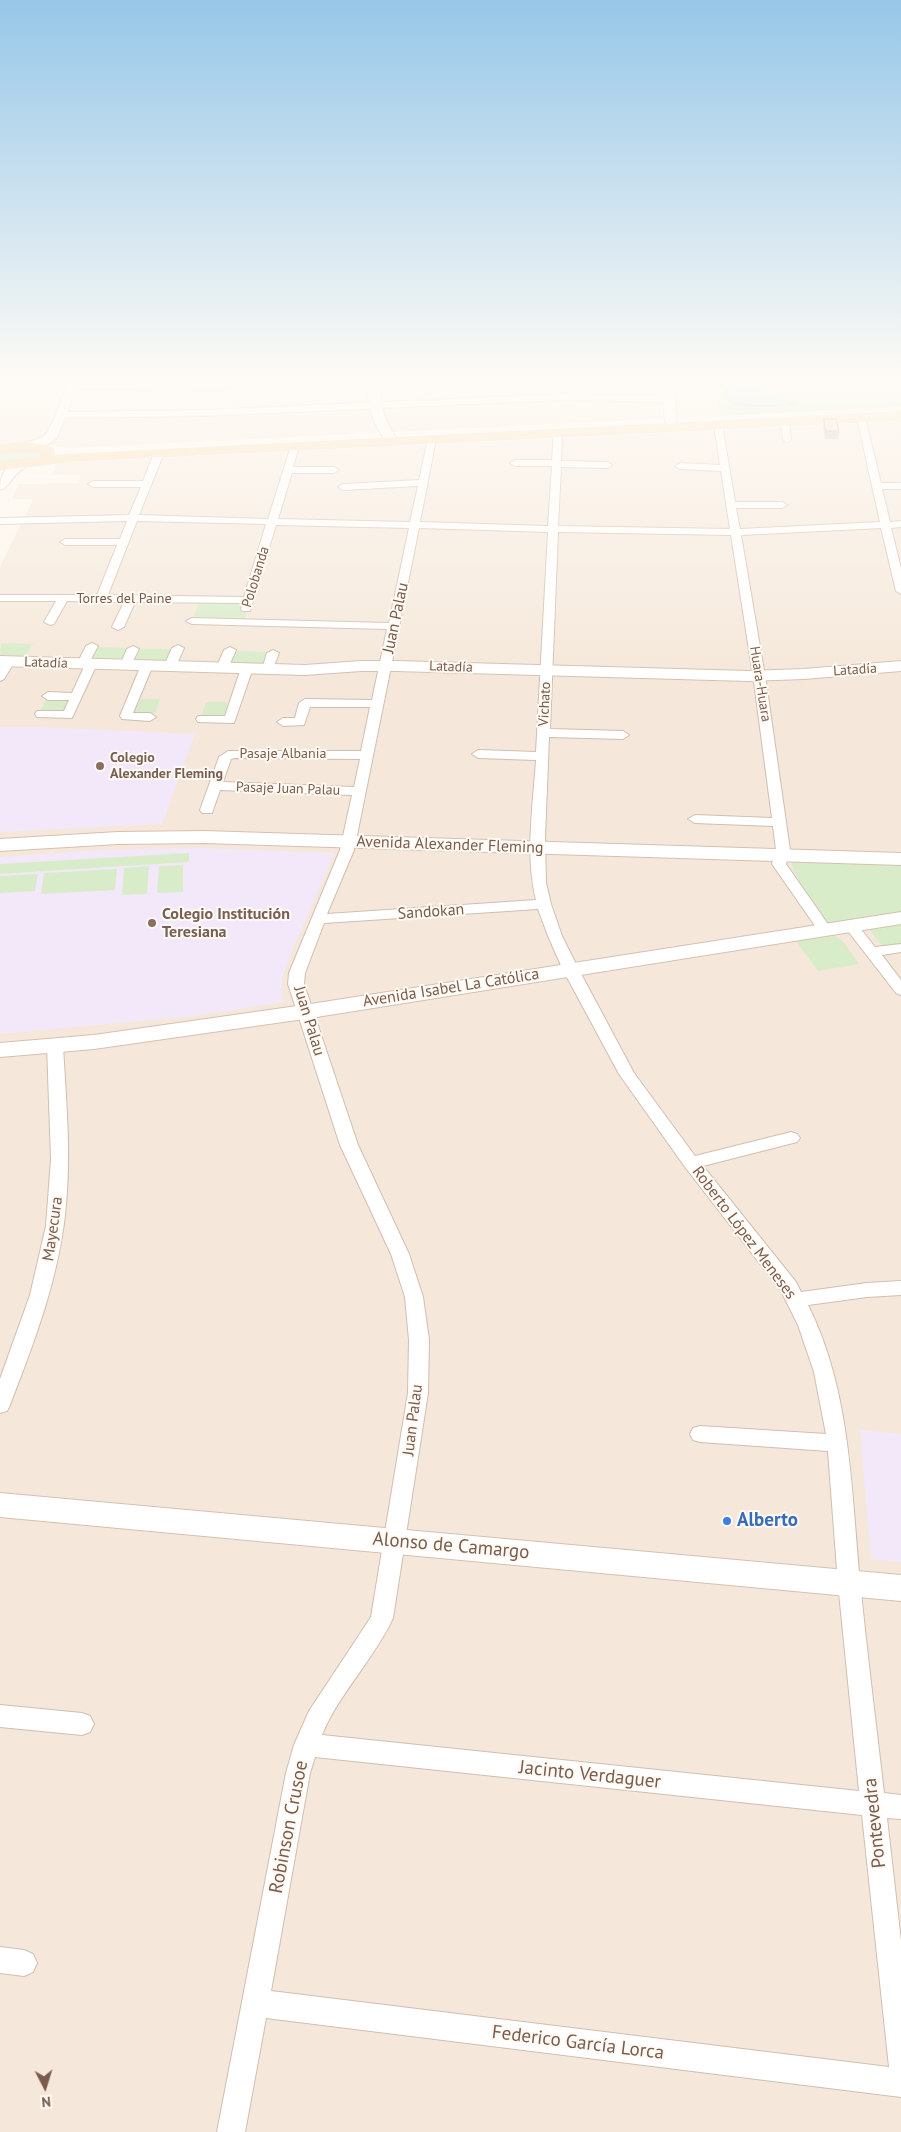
<!DOCTYPE html>
<html>
<head>
<meta charset="utf-8">
<style>
  body { margin:0 }
  #map { position:relative; width:901px; height:2132px; overflow:hidden; background:#fdf6ec; font-family:"PT Sans",sans-serif }
  canvas { display:block }
  .north { position:absolute; left:20px; top:2062px; width:50px; height:50px; -webkit-text-stroke:4px #fffaf3; paint-order:stroke; rotate:175deg; font-size:14px; font-weight:700; line-height:20px; text-align:center; color:#7a5c4d }
  .north::after { content:''; display:block; margin:auto; width:18px; height:22px; background:#7a5c4d; clip-path:polygon(50% 0,100% 100%,50% 72%,0 100%) }
</style>
</head>
<body>
<div id="map">
<canvas width="901" height="2132"></canvas>
<div class="north">N</div>
</div>
<script>
const c = document.querySelector('canvas').getContext('2d');
c.lineJoin = 'round';
function paint(path, color) { c.fillStyle = color; c.fill(path, 'evenodd'); }
function stroke(path, color, width, dash) { c.strokeStyle = color; c.lineWidth = width; c.lineCap = dash ? 'butt' : 'round'; c.setLineDash(dash || []); c.stroke(path); }
function drawText(font, color, halo, rows, align = 'center') {
  c.font = font + ' "PT Sans",sans-serif'; c.lineWidth = 4; c.setLineDash([]); c.textBaseline = 'middle'; c.strokeStyle = halo; c.fillStyle = color; for (const [text, x, y, turn = 0] of rows) {
    c.save(); c.translate(x, y); c.rotate((+turn || 0) * Math.PI / 180); c.textAlign = isNaN(turn) ? turn : align; if (halo) c.strokeText(text, 0, 0); c.fillText(text, 0, 0); c.restore();
  }
}
paint(new Path2D(`
  M0,379H714L720,416L69,448L26,443L0,445Z
  M901,421V2132H0V567L33,499H12L18,484L78,483L81,475H52L56,463Z`), '#f5e8da');
paint(new Path2D(`
  M0,727H37L195,734L162,824L0,832Z
  M201,848L335,853L293,948L282,979L283,1002L195,1016L0,1034V857L101,850Z
  M860,1430L901,1434V1562L871,1559Z`), '#f3e8fa');
paint(new Path2D(`
  M901,379V407L720,416L714,380Z
  M24,451L42,453L43,455L40,457L0,463V453Z
  M200,600H249L244,621H192Z
  M1,643L33,644C23,662 19,658 0,657Z
  M97,647L128,648L123,660L118,662L91,660Z
  M140,649H172L167,661L163,663L135,661Z
  M234,651L266,652L262,665L233,664L230,663Z
  M47,698H67L70,700L64,712L39,713Z
  M141,699H160L155,714L136,713L134,711Z
  M206,702H224L228,704L225,715L220,717H201Z
  M189,853V862L0,874V864Z
  M791,860L901,863V912L826,924L793,870Z
  M183,865V892L157,893L159,866Z
  M149,866L147,894L122,895L124,868Z
  M117,869L115,890L41,894L44,873Z
  M38,874L35,891L0,893V876Z
  M901,923V945L883,947L868,928Z
  M833,935L843,941L859,964L818,971L795,940Z`), '#d8ecc9');
const water = new Path2D(`
  M729,379H764L761,383L757,384L761,394L796,404C787,407 738,407 730,402C726,400 726,396 725,392L731,382Z`);
paint(water, '#bfe3e8');
stroke(water, '#a5d3da', 1);
const street = new Path2D(`
  M279,379H338L334,381L223,387L72,389L68,387L72,385L223,383Z
  M563,394L669,396L673,399L669,402L563,400L204,416L62,418L58,415L62,412L204,410Z
  M861,415L865,418L881,483H901V489H882L890,522L901,521V527L891,528L901,568V594L896,591L881,528L741,535L766,682L790,850L786,864L832,930L830,933H820L772,864L776,850L773,826L695,823L688,819L695,815L772,818L754,682L731,535L558,532L550,729L623,731L629,735L623,739L549,737L545,838L546,883L551,904L562,936L579,970L634,1073L695,1156L791,1132L797,1134L800,1138L797,1142L703,1166L796,1282L801,1292L867,1283L901,1281V1295L867,1297L808,1305C851,1391 851,1489 860,1582C867,1653 876,1723 884,1793L901,1795V1819L887,1818L901,1941V2097L266,2018L245,2132H217L286,1773L294,1745L309,1711L371,1617L408,1393L409,1340L405,1297L391,1254L340,1145L288,984L289,973L340,850L352,795L220,790L212,813H202L200,810L219,757L228,751H361L370,707H310L304,725L283,726L277,722L283,718H295L299,703L305,699L372,700L387,629L192,624L186,621L192,618L389,623L409,528L276,525L250,611H242L241,609L242,603L135,602L124,627L118,630L112,627L124,602L67,601L54,624L50,625L44,622L56,601H0V595H97L117,545H65L60,542L65,539H120L127,521L0,524V518L129,515L141,487H93L88,484L93,481H143L154,453L159,450L164,453L139,515L268,519L291,446L295,443L299,446L293,467H334L339,470L334,473H292L278,519L410,522L418,486L343,490L338,487L343,484L419,480L428,439L432,436L436,439L420,522L548,526L552,466H515L510,463L515,460H552L554,433L558,430L562,433L561,461L607,462L612,465L607,468L561,467L558,526L730,529L721,471L680,469L675,466L680,463L720,465L714,425L718,422L722,425L735,502H782L787,505L782,508H736L740,529L880,522L857,418ZM137,521L266,524L244,597L108,595ZM419,528L548,532L536,752L478,750L472,754L478,758L536,760C533,806 525,855 536,900L327,914L354,850ZM234,758L360,759L354,787L223,782L231,759ZM538,909L548,936L563,970L619,1074L685,1167L781,1291L798,1325L814,1372L826,1434L700,1426L693,1428L690,1434L693,1440L700,1442L828,1451L838,1583L859,1791L322,1735C338,1695 374,1659 393,1618L428,1393L429,1340L423,1297L409,1254L358,1145L304,984L305,973L324,923ZM315,1757L862,1815L889,2067L271,1991L310,1773Z
  M785,418L789,421L791,440L787,443L783,440L781,421Z
  M92,643L98,646L90,661L97,664L72,718L37,717L35,714L37,711H64L69,700H48L42,696L48,692L72,693L84,667L77,664L86,646Z
  M178,645L184,648L176,666L170,669L166,668L164,666L172,648Z
  M133,646L139,649L130,667H122L120,665L127,649Z
  M230,647L236,650L228,668L222,671L218,670L216,668L224,650Z
  M273,650L279,653L272,671H264L262,669L267,653Z
  M9,658L15,661L4,679L0,681V667L5,659Z
  M147,662L153,665L133,713H150L156,717L150,721L122,719L120,716L141,665Z
  M247,665L253,668L234,723L198,722L196,719L198,716H225L241,668Z
  M851,922L856,923L875,947L901,944V952L882,955L901,980V995L896,993L844,926L846,923Z
  M55,1041L61,1042L63,1046C66,1099 71,1152 66,1205C60,1275 35,1340 10,1405L7,1411L0,1413V1379L30,1295L46,1226L51,1159L47,1046L49,1042Z
  M0,1705L82,1713L90,1716L94,1724L90,1732L82,1735L0,1727Z
  M0,1947L24,1950L33,1954L37,1963L33,1972L24,1976L0,1973Z`);
const secondary = new Path2D(`
  M69,379H80L57,438L47,445L27,451L23,450L21,447C27,440 38,441 45,435C52,429 65,390 69,379Z
  M368,379H380C378,403 385,422 398,441L396,444H388C373,425 366,403 368,379Z
  M661,379H673L677,421L675,424H667L665,421Z
  M21,461L26,462L27,465C24,469 21,470 18,473C11,478 9,488 0,490C0,475 5,465 21,461Z
  M0,656L305,665L361,661H396L748,671L804,669L901,661V671L804,679L748,681L396,671H361L305,675L0,666Z
  M204,831L901,853V865L204,843L118,844L0,851V839L118,832Z
  M901,912V924L304,1019L94,1049L0,1057V1043L94,1035L304,1005Z
  M0,1493L901,1575V1601L0,1517Z`);
const primary = new Path2D(`
  M901,412V420L74,461L0,470V462L41,457V453L24,451L0,454V446C18,442 35,441 53,448L55,455Z`);
stroke(street, '#d1beb0', 2);
stroke(secondary, '#d6c0b0', 2);
stroke(primary, '#dad1cd', 1);
paint(street, '#fff');
paint(secondary, '#fff');
paint(primary, '#fbd9a5');
paint(new Path2D(`
  M824,419L839,431L838,439H825L823,426Z`), '#d1b7a8');
const building = new Path2D(`
  M824,419H836L839,431H826Z`);
paint(building, '#f3d5c3');
stroke(building, '#aa9588', 1);
const sky = c.createLinearGradient(0, 0, 0, 678);
sky.addColorStop(0, '#97c7e8');
sky.addColorStop(0.56, '#fefbf6');
sky.addColorStop(1, '#fefbf600');
c.fillStyle = sky;
c.fillRect(0, 0, 901, 678);
for (const [x, y, r, color] of [
  [100,766,5,"#8d6e63"],
  [152,923,5,"#8d6e63"],
  [727,1521,5,"#3f7fe0"]
]) { const dot = new Path2D(); dot.arc(x, y, r, 0, 2 * Math.PI); c.fillStyle = color; c.fill(dot); stroke(dot, '#fffaf3', 2); }
drawText('14px', '#7a5c4d', '#fffaf3', [
  ["Polobanda",256,577,-73],
  ["Torres del Paine",124,599],
  ["Latadía",46,663,2],
  ["Latadía",451,667,2],
  ["Latadía",855,670,-4],
  ["Huara-Huara",760,684,81],
  ["Vichato",545,704,-87],
  ["Pasaje Albania",283,754],
  ["Pasaje Juan Palau",288,789,2]
]);
drawText('bold 14px', '#785e54', '#fffaf3', [
  ["Colegio",110,758],
  ["Alexander Fleming",110,774]
], 'left');
drawText('16px', '#7a5c4d', '#fffaf3', [
  ["Juan Palau",396,618,-78],
  ["Avenida Alexander Fleming",450,845,2],
  ["Sandokan",431,912,-4],
  ["Avenida Isabel La Católica",451,988,-9],
  ["Juan Palau",309,1021,73],
  ["Mayecura",53,1229,-82],
  ["Roberto López Meneses",744,1233,53],
  ["Juan Palau",413,1420,-83]
]);
drawText('bold 16px', '#785e54', '#fffaf3', [
  ["Colegio Institución",162,914],
  ["Teresiana",162,932]
], 'left');
drawText('bold 19px', '#366cbe', '#fffaf3', [
  ["Alberto",737,1521]
], 'left');
drawText('19px', '#7a5c4d', '#fffaf3', [
  ["Alonso de Camargo",451,1546,5],
  ["Jacinto Verdaguer",590,1775,6],
  ["Pontevedra",875,1823,-96],
  ["Robinson Crusoe",289,1827,-79],
  ["Federico García Lorca",578,2043,7]
]);
</script>
</body>
</html>
